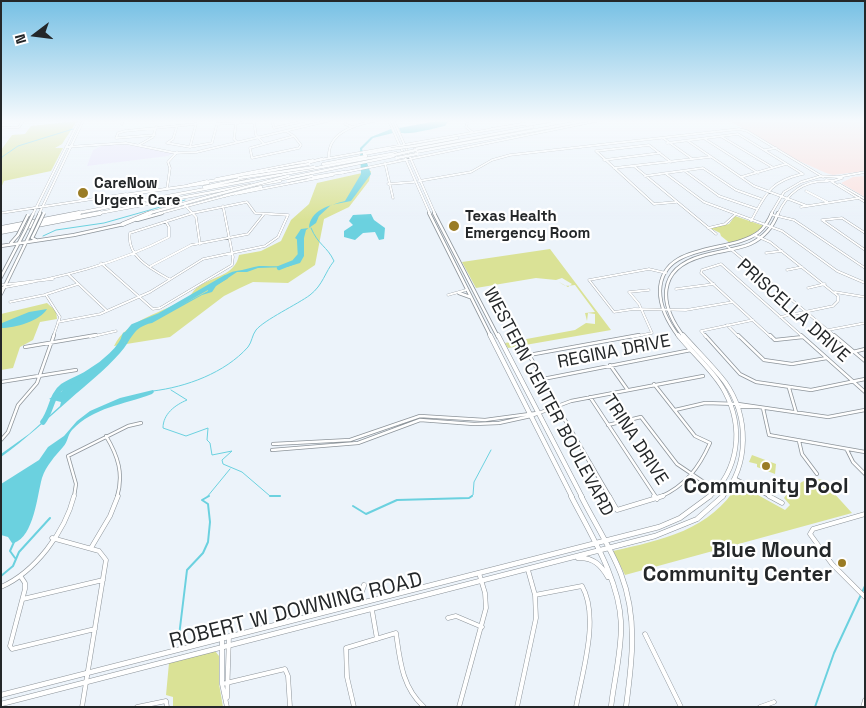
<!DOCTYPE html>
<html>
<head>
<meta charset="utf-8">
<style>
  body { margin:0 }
  #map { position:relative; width:866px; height:708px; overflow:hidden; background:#ecf3fa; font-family:"Space Grotesk",sans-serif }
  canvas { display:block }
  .frame { position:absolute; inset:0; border:2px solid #242729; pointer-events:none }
  .north { position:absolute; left:10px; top:10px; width:50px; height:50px; -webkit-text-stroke:4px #fff; paint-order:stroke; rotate:255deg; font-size:14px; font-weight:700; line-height:20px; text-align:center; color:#242729 }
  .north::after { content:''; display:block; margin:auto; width:18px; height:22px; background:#242729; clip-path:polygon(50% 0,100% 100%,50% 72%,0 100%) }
</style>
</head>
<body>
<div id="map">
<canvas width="866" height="708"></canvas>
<div class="frame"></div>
<div class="north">N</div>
</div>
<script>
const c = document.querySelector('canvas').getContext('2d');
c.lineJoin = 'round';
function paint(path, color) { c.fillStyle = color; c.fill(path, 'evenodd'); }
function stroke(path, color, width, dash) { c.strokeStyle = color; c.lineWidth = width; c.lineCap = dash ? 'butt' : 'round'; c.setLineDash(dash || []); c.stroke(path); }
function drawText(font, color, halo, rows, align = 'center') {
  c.font = font + ' "Space Grotesk",sans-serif'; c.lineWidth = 4.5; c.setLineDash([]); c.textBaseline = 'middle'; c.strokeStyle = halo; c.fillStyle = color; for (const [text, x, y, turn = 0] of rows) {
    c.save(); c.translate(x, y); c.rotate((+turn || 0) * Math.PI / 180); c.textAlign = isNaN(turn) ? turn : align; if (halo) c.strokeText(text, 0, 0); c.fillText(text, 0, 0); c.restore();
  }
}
paint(new Path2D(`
  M730,121H865V171L833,175L826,173L797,160Z
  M865,176V197L841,183L853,177Z`), '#fce1de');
paint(new Path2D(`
  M107,143L131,144L173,153L168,156L87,166L93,150Z`), '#e8e5fb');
paint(new Path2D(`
  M77,121L62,144L55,148H63L51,171L4,181L1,188V150L12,135L25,134L31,126Z
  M371,171L369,181L349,207L324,219L315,265L288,283L253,282L240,288L224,296L170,337L114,346C127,319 163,313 187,298C192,295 193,290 198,287C213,276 235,276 239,255L261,251L281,241L291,220L309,204L317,183Z
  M735,216L764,226L751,236L731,244L721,236L720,233L710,228L729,224Z
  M550,249L611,330L508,348L505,343L575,330L586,323L595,324V314L588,313L587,321L585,313L595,312L575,285C567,286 566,287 559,282L568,287L572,284L562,278L556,280L536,278L476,288L462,262Z
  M47,303L56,311L57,319L40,322L33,340L20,347L13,368L1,370V314Z
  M752,455L776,464L775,474L757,467V464L749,462Z
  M811,477L822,480L852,513L625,575L613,551C662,540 711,530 738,484L785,510L790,505L784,498L791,488Z
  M215,651L219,656V684L223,707H173V697L166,695L169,663Z`), '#dae296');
paint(new Path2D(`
  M437,121H448L445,126C431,129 415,134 401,133L399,128Z
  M391,129L393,133L373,138L362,149L371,174L351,201L331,205L319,216L316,223L306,230L304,238V256L300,263L287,267L258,268L247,272H237L216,286L212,292L202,295L152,323C132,327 132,340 120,353C105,370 86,385 69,400C47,419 26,439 1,457V454L29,434L60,406L61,402L49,399L62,391L63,387L94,368L113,354L125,342L126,335L134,326L160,316L208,291V287C216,282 227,272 236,271C244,270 253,267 259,266C276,265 291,271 302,253L298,240L295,238L301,229L309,228C310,210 330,205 345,201L361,174L360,148L371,137Z
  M371,214L374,220L385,228L384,239L379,240L375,232L363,233L355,240L344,237V231L353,225L349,221L353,215Z
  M47,309C40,321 15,328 1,328L2,323L29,312Z
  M153,390L154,392L152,394C123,405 94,407 72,430C67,436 68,442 63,447C55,456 46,466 42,478C37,496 34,536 14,543H12L8,537L1,535V484L39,460L48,447L64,436L77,421L90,411L120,398Z`), '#6bd1df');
stroke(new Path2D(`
  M1,161L2,157L18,146L73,129
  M43,236L56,230L104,223L185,200
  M171,390L187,400C175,405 163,414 163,428L186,436L208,428L207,440L210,443L212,455L232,451L222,460L223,464L242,472L270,496H280
  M153,391C186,387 225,373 248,347C252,342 252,335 256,330C264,320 298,304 310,295C323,285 325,272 334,261C327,246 318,245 311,228
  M207,497L230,469
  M470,497L473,495L474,482L491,450`), '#6bd1df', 1);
stroke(new Path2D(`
  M270,496H280
  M353,506L366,514L397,500L469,498L472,496
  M14,542L10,551L15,558
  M1,576L13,566L19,552L50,518
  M179,636L187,570L203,553L208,542L210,522L208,504L202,500L209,496
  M815,707L834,653L865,586`), '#6bd1df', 2);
stroke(new Path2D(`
  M279,268L294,262L300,255L299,237
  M124,337L133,326L160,315L226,277`), '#6bd1df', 4.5);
stroke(new Path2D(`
  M43,422C52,411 51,395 63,386C72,380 83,377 91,371C103,364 122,348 125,335`), '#6bd1df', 5.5);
const streetFar2 = new Path2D(`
  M272,121L274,128L304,121
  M346,121L345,124L352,127
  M1,123L4,121
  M236,123L234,139L237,142
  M122,124L123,121
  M1,128L19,127L23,121
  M286,131L294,136
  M155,135L116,138L118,133L125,131L196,124L190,147
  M294,136L301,145L299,148L252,158L250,148Z
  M722,137L772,167
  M663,138L691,158
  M705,139L758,173
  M688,141L754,186L807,206
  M167,143L190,147L212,143L217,124L254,122L256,135L264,144
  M167,143L173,139L177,126
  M667,143L738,134L803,174
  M139,145L153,137L156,127
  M765,150L776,148
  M596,151L654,204L676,202
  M596,151L649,145L671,162
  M329,158C327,133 354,125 374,121
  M604,160L660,153
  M385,163L393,198
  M634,166L716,234
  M614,168L710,157
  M685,171L719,196L757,209
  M665,173L704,202L782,231L837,271L865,283
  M645,176L703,168L736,190L761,199
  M741,177L786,164
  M388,184L414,182
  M167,189L170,168L168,162L177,152
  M806,191L827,202
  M185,205L196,217L200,244
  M801,207L859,198
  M773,215L794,220L865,268
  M751,221C766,194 769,182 802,174
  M708,228L725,224L735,215
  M865,233L842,218L822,220L865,250
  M754,235L770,242L838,296V301L833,306L780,317
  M727,246L836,337
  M766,253L782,251
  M101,263L153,309L160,308L232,265L233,257L223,206
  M151,266L191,245L248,234L264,214
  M787,270L802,267
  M666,273L649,269L589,280L614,312L634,309L686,310
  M69,275L107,311
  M1,285L53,279
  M1,288C59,278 117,264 169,237V227L166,222
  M808,288L825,284
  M676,289L714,284
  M835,292L865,297
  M46,295L60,317L53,337
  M448,295L466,290
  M10,302L44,295L78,284
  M686,310L733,302
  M58,322L100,314L150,292L203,259L265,246L278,237L288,215L255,213L247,202L193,213L130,233C126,256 151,269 169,279
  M727,325L739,337
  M828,330L865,323
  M90,337L116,331
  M632,337L652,333L639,304L629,292L649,290
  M706,337L701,331L753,320
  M771,337L701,273L702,270L721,264L803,337`);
const streetFar1 = new Path2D(`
  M639,335L529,355L543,379L691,350
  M705,335L740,374L756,382L811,390L865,379
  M738,335L764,360L792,364L827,358
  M770,335L775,340L803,337
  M801,335L865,392
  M834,335L865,361
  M25,347L96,335
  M853,352L865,349
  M610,365L627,389
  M1,382L76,370
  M654,384L695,436L710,443C699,468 685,486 660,497
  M789,388L796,412
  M590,397L656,497
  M737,407H756
  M558,408L610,497
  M763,408L769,435L865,452
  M675,410L705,403L738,404L828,417L865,410
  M608,425L641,417L677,464L723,495
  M106,436C118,456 124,474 117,497
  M1,440L8,432L18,405L37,383L54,335
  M799,441L802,454L817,474
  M273,444L350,440L420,416L485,420L537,413
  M272,450L358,443L420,420L474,424L499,423L531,416L571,401L703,376
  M847,450L853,462L865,474
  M736,479L771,497
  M74,497L76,484L68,456L128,426L141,423`);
const street = new Path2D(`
  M609,496L617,510L663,496
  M654,496L657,499
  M769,496L782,503
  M865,514L813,529L810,534L832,564L865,597
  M52,538L99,551L106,560L82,707
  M91,548L110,516L118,496
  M21,577L25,583V589L10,646L12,649L95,629
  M1,587C35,572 65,532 74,496
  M535,595L582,586C600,617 582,673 576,707
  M23,599L103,580
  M372,610L377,639
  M448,618L456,616L482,627
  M645,634L681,707
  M222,638V684L227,707
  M222,684L285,669L288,676L290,707
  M227,698L229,636
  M137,707L166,701L167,707
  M354,707L347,677L346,648L396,633C400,661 402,687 424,707
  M459,707L486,608L485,593L479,573
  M517,707L536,618L535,595L528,570
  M760,707L774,702
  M863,707L865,700`);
const secondaryFar3 = new Path2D(`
  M389,121L430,214
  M394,121L435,214
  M468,121L466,127L472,132
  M526,123L535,121
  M66,147L126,143L175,153L197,152L327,121
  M319,160L493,129
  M341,173L596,121
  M216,179L313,160
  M826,180L833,181L842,178
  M419,181L471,172L492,160L510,155L739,129L747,131L823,177
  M832,182L865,202
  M839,184L865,199
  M189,185L207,181
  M236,194L333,175
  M1,213L126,194
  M33,214L79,121
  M39,214L83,121
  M157,214L225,196
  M771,214L784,192L801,182L821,176L838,177L865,172
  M778,214C787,193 804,180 828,181`);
const secondaryFar2 = new Path2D(`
  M429,213L491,337
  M434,213L498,337
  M38,217L40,213
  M137,220L162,213
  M35,232L32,238L36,240
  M11,243L18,235
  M1,246L74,235L124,224
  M1,277L25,231
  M459,293L470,297
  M1,294L31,232
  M679,337C669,324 660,308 660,291C661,241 731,254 759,232C765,227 769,220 772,213
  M684,337C659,305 656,269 702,256C718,251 735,250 750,244C765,237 773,227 778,213`);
const secondaryFar1 = new Path2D(`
  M490,335L572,497
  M498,335L582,497
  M678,335C693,354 714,371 725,392C744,428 739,470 709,497
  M683,335C697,351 712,365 725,382C749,416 750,465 722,497`);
const secondary = new Path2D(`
  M571,496C591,535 619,579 621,623C622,650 614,680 611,707
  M581,496C594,522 611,548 621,574C638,618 632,662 626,707
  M578,558C593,557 601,565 608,577
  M374,584L379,591L390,594
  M353,604L359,600L364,585
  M1,695L659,527L680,518L710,496
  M1,704L655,536L697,519L723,496`);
const highwayFar1 = new Path2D(`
  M527,125L550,121
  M492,129L529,123
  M414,146L457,138
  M415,149L532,127
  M416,152L584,121
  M364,154L391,149
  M323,164L366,156
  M299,165L322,159
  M308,178L344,172
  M278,180L394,156
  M206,182L268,171
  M256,185L280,181
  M204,187L245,178
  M124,195L208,183
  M224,196L261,187
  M72,214L396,153
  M94,214L250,185
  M146,214L215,195`);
const highway = new Path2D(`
  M123,224L150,213
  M1,228L79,213
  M1,232L100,213`);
stroke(streetFar2, '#8d949a', 2.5);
stroke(streetFar1, '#8d949a', 4);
stroke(street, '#8d949a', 5);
stroke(secondaryFar3, '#8d949a', 2.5);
stroke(secondaryFar2, '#8d949a', 4);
stroke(secondaryFar1, '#8d949a', 5);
stroke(secondary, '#8d949a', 5.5);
stroke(highwayFar1, '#8d949a', 3);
stroke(highway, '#8d949a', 5);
stroke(streetFar2, '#fff', 2);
stroke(streetFar1, '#fff', 2.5);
stroke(street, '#fff', 4);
stroke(secondaryFar3, '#fff', 2);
stroke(secondaryFar2, '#fff', 2.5);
stroke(secondaryFar1, '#fff', 4);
stroke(secondary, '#fff', 4.5);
stroke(highwayFar1, '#fff', 2.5);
stroke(highway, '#fff', 4);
const secondaryBridge = new Path2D(`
  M25,231L33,214
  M31,232L38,217
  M35,232L44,213
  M18,235L28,215`);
const highwayBridge = new Path2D(`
  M391,149L414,146
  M394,155L416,150
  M397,158L417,154
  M268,171L309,164
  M239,178L314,167
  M288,181L312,176
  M215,195L288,176`);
stroke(secondaryBridge, '#8d949a', 4, []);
stroke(highwayBridge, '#8d949a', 3, []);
stroke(secondaryBridge, '#fff', 2.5);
stroke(highwayBridge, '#fff', 2.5);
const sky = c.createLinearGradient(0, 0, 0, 220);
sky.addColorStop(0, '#76c0e4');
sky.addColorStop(0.55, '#f6fafd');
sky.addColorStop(1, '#f6fafd00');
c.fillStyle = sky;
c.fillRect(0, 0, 866, 220);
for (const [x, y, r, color] of [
  [83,193,6,"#9a7c25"],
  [454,226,6,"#9a7c25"],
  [766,466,5,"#9a7c25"],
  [842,563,5,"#9a7c25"]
]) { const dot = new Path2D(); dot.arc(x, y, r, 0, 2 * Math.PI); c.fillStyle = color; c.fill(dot); stroke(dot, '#fff', 2); }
drawText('bold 15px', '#242729', '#fff', [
  ["CareNow",94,184],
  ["Urgent Care",94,201],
  ["Texas Health",465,217],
  ["Emergency Room",465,234]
], 'left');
drawText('18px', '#242729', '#fff', [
  ["PRISCELLA DRIVE",793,311,42],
  ["REGINA DRIVE",614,352,-11],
  ["WESTERN CENTER BOULEVARD",548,402,62],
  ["TRINA DRIVE",635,440,57]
]);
drawText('bold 21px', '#242729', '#fff', [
  ["Community Pool",766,487],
  ["Blue Mound",832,551,"right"],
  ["Community Center",832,575,"right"]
]);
drawText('21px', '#242729', '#fff', [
  ["ROBERT W DOWNING ROAD",296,611,-14]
]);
</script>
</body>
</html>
